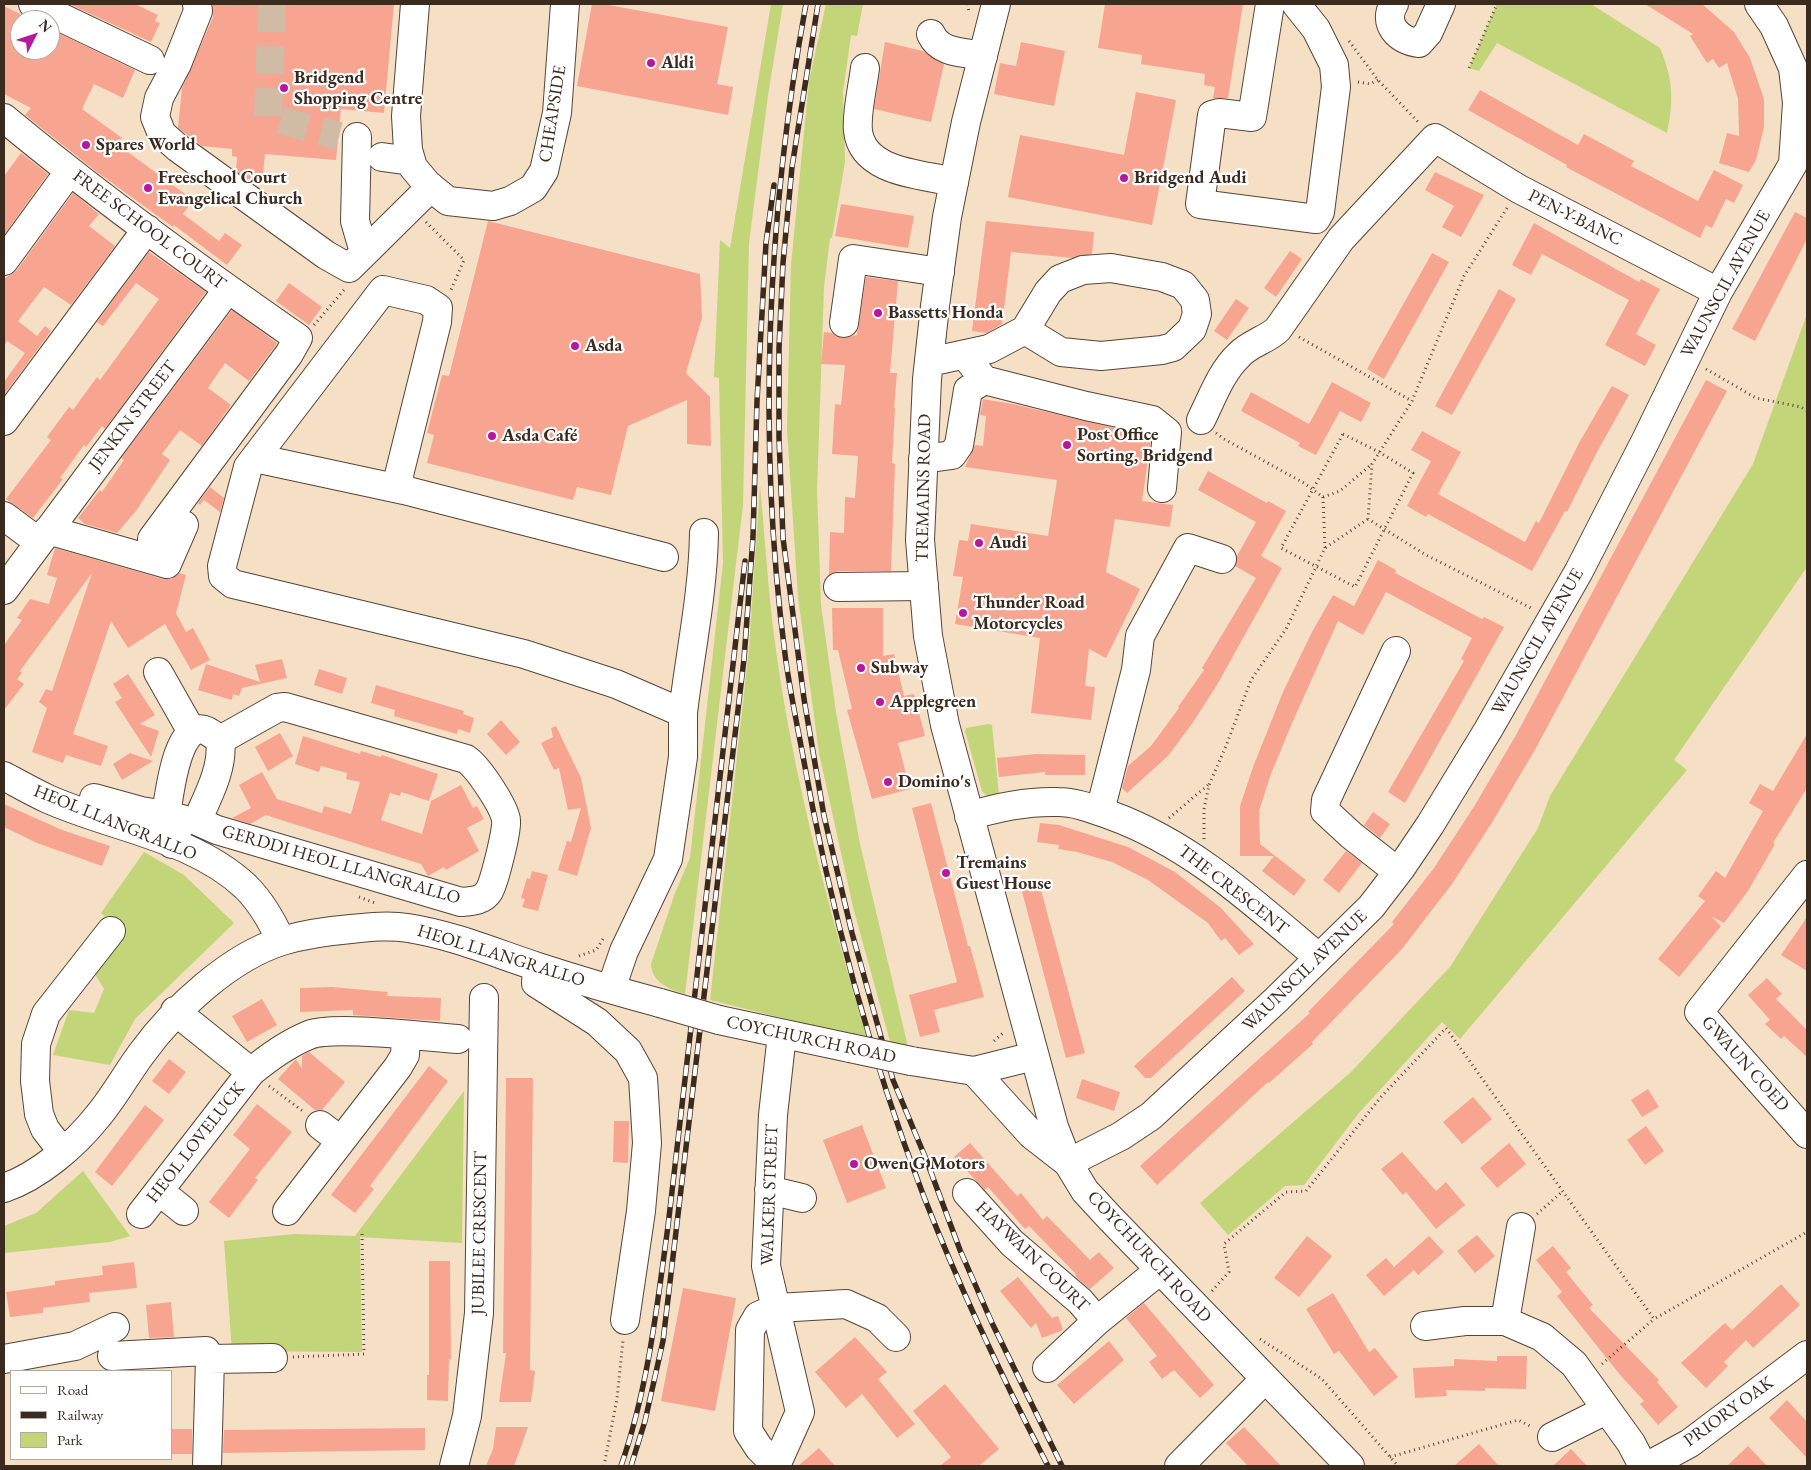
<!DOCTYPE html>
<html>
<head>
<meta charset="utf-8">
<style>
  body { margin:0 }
  #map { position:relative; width:1811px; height:1470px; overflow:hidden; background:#f5dfc5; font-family:"EB Garamond",serif }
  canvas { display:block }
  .frame { position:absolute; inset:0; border:5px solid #3b2a1e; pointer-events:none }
  .legend { position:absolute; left:10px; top:1370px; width:162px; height:90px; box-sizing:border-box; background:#fff; border:1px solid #b1aaa5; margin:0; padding:6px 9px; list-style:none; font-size:15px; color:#3b2a1e }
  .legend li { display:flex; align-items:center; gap:10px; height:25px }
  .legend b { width:25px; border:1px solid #b1aaa5 }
  .north { position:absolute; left:10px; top:10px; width:50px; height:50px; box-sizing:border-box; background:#fff; border:1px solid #b1aaa5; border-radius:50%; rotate:49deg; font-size:14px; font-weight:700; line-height:20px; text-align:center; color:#3b2a1e }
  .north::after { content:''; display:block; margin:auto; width:18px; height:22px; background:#b5179e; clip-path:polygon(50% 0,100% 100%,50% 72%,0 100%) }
</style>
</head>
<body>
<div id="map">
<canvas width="1811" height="1470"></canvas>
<div class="frame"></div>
<ul class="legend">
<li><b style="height:6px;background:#fff"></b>Road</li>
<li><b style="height:6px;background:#3b2a1e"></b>Railway</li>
<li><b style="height:14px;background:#c2d578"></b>Park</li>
</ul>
<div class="north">N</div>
</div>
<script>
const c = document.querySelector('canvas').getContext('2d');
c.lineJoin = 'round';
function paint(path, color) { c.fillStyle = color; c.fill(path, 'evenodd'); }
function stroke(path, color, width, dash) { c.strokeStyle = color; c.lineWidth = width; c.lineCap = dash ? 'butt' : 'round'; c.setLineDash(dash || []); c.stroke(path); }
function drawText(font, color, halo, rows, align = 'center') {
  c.font = font + ' "EB Garamond",serif'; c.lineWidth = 4.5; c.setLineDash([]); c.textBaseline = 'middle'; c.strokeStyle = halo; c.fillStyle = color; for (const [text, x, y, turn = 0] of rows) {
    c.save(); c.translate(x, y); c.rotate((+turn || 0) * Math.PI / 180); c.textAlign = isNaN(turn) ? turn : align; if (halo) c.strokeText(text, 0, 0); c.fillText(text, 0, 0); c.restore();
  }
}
paint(new Path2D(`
  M771,4H783L768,95L749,243L743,505L685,994C669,989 652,983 651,964L675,893L690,858L723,563L719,378L714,377L720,240L730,248Z
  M826,4H863L857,36L851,35L843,92L845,162L832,238H830L824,287L817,490L821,605L836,712L860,844L908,1047L891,1045L853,907L819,753L798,597L787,429L791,265L809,81Z
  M1497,4H1591L1660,48C1673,79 1674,100 1667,133L1497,43L1479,71L1469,68Z
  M1807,314V567L1674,760L1687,770L1460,1039L1442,1022L1358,1114L1304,1185L1285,1186L1228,1235L1200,1203L1351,1072L1450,967L1538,828L1550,796L1753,464Z
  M760,485C765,537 768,591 775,643C793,778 829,909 867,1039L710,1000L749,648Z
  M989,724L992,725L999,795L989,798L982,791L965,731L966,728Z
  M144,852L184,875L234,923L135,1019L110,1065L53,1055L69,1010L94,1013L104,989L95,974L125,935L101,913Z
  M464,1091L462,1243L360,1237L362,1352L232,1351L224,1241L295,1234L355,1236Z
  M83,1171L130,1236L110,1242L4,1253V1226L36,1213Z`), '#c2d578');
paint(new Path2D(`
  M69,4H135L158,15L155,21L160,23L151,42Z
  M213,4H394L384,113L341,109L336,160L265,154L263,175L258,181L251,182L236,171L237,157L232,156V149L202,146L178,128L182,88L213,17Z
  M592,4H603L728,27L717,84L733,87L728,115L577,86Z
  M1105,4H1243L1228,98H1213L1215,87L1204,85L1205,74L1141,64L1142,55L1098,48Z
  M1645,4H1702L1734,32L1750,58L1764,99V127L1756,160L1749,172L1719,163L1727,133L1739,136L1738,99L1727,63L1719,68L1713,59L1707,63L1690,36L1693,34Z
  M4,6L20,14V50H50V29L135,70L123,98L94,84L82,109L122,138L117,144L193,200L183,214L219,241L225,233L242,245L227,265L174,225L173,227L97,172L25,115L31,108L4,94Z
  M885,42L923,51L944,64L931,122L874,109Z
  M1021,42L1065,51L1054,106L994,94L1000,63L1016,66Z
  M1480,90L1578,145L1584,134L1634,161L1631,166L1698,201L1714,170L1743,185L1734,203L1726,199L1712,228L1706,225L1700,238L1566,167L1567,165L1468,110Z
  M1136,92L1176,100L1152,225L1008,197L1020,135L1124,155Z
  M21,153L48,174L4,235V176Z
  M1435,172L1484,195L1461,237L1442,227L1454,206L1425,190Z
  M73,193L99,214L89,226L115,246L71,305L44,287L18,321L37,336L45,326L51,331L4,395V382L25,353L7,341L4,346V279L17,270Z
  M841,204L914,216L908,248L835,236Z
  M1795,212L1807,218V239L1755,341L1732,329Z
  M488,221L700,274L702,318L686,373L710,397L711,446L687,444V400L628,426L611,495L577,487L573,500L427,463L434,435L427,433L442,375L449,376Z
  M986,221L1094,232L1092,254L1072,258L1011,252L1002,324L987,333L972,331Z
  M1534,223L1639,282L1641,279L1660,289L1636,334L1656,345L1645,366L1605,345L1629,300L1542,254L1531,275L1512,265Z
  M1290,251L1302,259L1276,297L1264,288Z
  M149,252L206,292L105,429L102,426L86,447L84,445L60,478L63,479L33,518L6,499L51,440L47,437L69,407L73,410L97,377L100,380L159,299L136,283L103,326L97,322Z
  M1432,253L1449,262L1384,379L1367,369Z
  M866,277L898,281L890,373H897L894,408H895L892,463L895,464L891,571H838L829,575L830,532L844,533L845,497L855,498L858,456L832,454L835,404L841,405L845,365L821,364L824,332L832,333L842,338L857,335Z
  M289,283L322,307L309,325L276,301Z
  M1499,289L1516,299L1452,415L1435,406Z
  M1236,299L1249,308L1227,340L1214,331Z
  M232,310L277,343L276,345L249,381L225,363L208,388L231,405L202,446L180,430L162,454L170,460L136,511L117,533L85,524L78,518L100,490L102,492L124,460L121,458Z
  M1706,380L1727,391L1536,748L1493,821L1452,884L1402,949L1312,1042L1313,1044L1269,1083L1268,1082L1157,1185L1140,1166L1310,1013L1308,1012L1394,924L1392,922L1434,868L1475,805L1516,735Z
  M1332,382L1371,403L1361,422L1340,411L1316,455L1298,446L1300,443L1241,411L1251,392L1309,424Z
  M1612,386L1629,395L1597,452L1567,512L1565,511L1532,571L1428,514L1426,517L1407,506L1431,461L1411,450L1422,431L1461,452L1438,494L1525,542L1536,521L1539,523L1579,443Z
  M983,399L1013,404L1145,435L1151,439L1142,501L1173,505L1170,527L1115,519L1106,572L1140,589L1106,658L1089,649L1085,686L1095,687L1091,720L1031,713L1040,638L955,624L963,577L953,576L959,540L968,541L971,524L1048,536L1057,480L965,467L975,445L983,446L986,416L980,415Z
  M1208,471L1267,503L1268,501L1286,511L1261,556L1282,568L1217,685L1192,724L1168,756L1127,793L1122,788L1128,766L1151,746L1179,708L1178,707L1204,670L1202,668L1256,578L1235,566L1237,556L1256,522L1198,490Z
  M210,487L224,498L220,512L204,500L200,505L198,503Z
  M55,548L163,579H171L179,573L186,575L176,613L186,632L193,628L210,660L191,670L165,624L128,648L111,621L73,734L108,746L101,766L66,755L63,763L32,752L47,708L39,702L46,689L52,691L92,573L20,671L22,673L17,679L24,684L4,710V645L22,620L17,618L30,599L49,604L57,578L47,575Z
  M1378,560L1396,570L1395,573L1482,619L1484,617L1504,627L1405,803L1388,792L1464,661L1461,659L1472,638L1386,592L1363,635L1338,621L1293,721L1271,774L1259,811L1260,844L1306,880L1294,896L1262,871L1274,856H1240V806L1253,767L1283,692L1312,632L1333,595L1354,606Z
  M832,608H883V656L894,654L904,696L914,694L925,736L898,743L910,789L872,799L847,710L852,709L838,650H833Z
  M282,659L287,678L242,688L239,696L233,694L232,700L198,690L206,664L260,682L255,665Z
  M319,669L347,678L342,694L314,685Z
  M128,674L155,715L140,724L159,731L151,757L115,702L122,698L113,684Z
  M376,685L464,711L463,714L474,718L470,733L458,729L457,734L394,716L395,710L371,703Z
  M501,720L520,742L506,755L487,734Z
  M556,726L581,778L591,828L577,876L558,870L567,841L571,842L581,808L568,810L559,768L554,770L541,743L553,737L551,728Z
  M280,733L293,756L268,771L255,747Z
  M1807,734V788L1773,843L1775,844L1748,891L1724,923L1711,916L1721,926L1679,977L1658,959L1705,901L1698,896L1716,871L1725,878L1763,811L1749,803L1760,784L1773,791Z
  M303,736L360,754L361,751L381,757L382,755L438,774L429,801L401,792L400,796L390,793L381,820L422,834L431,801L461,785L473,808L477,806L484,819L467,828L479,851L446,870L444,867L428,876L421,864L281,820L266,815L250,824L232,818L251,808L239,785L262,772L277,799L322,813L324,806L351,814L360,782L346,779L347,773L321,766L319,772L295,764Z
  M130,753L153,761L122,780L113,764Z
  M1036,754L1085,755V775H1045V772L999,777L997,758Z
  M931,803L968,946H970L984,997L934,1010L940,1032L920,1037L909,995L957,982L912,808Z
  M4,804L62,830L110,846L102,866L37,843L4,827Z
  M1373,812L1390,824L1380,838L1364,825Z
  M1040,823L1059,825L1128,847L1175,872L1221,908L1254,944L1239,955L1225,938L1221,941L1208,923L1148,880L1112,862L1077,852L1058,849L1059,845L1037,842Z
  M1346,851L1362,863L1339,893L1323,880Z
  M532,871L548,875L538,911L522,907L525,899L521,898L527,878L530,879Z
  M1038,879L1085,1053L1066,1058L1020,884Z
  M1807,917V971L1781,955Z
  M1232,977L1245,991L1151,1078H1145L1134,1066Z
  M1767,978L1782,994L1776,999L1807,1030V1057L1784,1036L1781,1039L1765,1024L1770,1020L1748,995Z
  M332,987L388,992L387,996L441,998L440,1021L353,1015V1010L300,1012V988Z
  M262,999L277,1025L247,1042L232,1016Z
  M309,1052L345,1082L322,1110H315L278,1079L296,1059L302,1069V1056Z
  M169,1059L186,1072L169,1094L152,1081Z
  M429,1066L448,1081L370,1186L374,1189L355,1213L331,1195Z
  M506,1078H533L530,1370L535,1371L531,1402H499L506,1353H503Z
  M1082,1079L1120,1092L1114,1111L1076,1098Z
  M1648,1089L1659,1107L1642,1117L1631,1100Z
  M1473,1097L1492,1119L1462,1144L1443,1122Z
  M257,1104L292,1132L255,1178L258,1180L229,1218L209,1202L250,1149L233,1135Z
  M145,1105L164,1120L112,1186L95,1172Z
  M614,1121H629L628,1163L613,1162Z
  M862,1125L886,1188L847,1203L823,1140Z
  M1646,1126L1664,1151L1645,1165L1627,1140Z
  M970,1143L1017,1196L1021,1193L1043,1220L1047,1216L1090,1260L1099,1252L1114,1268L1090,1289L1077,1278L1075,1273L1029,1226L1025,1229L988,1187L985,1190L954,1157Z
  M1509,1143L1526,1164L1497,1188L1480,1168Z
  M1402,1152L1436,1191L1446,1182L1465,1205L1436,1229L1406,1192L1403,1195L1381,1169Z
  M1477,1235L1495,1256L1475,1273L1457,1251Z
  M1307,1236L1332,1256L1299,1297L1274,1278Z
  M1429,1236L1444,1252L1418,1275L1414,1270L1384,1296L1366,1275L1386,1258L1394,1267Z
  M1553,1246L1571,1268L1566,1272L1593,1305L1589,1308L1659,1380L1657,1382L1678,1407L1658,1425L1640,1404L1644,1401L1621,1376L1557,1296L1562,1292L1536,1260Z
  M429,1261H450L451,1359H449L448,1401L427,1400V1375H429Z
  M134,1262L137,1288L89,1293L90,1302L43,1308V1313L10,1317L6,1292L55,1285V1281L103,1275L102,1266Z
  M1018,1277L1052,1318L1058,1316L1063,1330L1042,1338L1036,1323L1031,1328L1000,1291Z
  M1781,1284L1800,1305L1753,1348L1746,1340L1724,1362L1728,1366L1706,1388L1681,1363L1725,1323L1732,1330Z
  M683,1288L736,1298L715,1411L661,1401Z
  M1333,1293L1369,1352L1375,1348L1398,1377L1374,1396L1339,1351L1334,1354L1306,1309Z
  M171,1302L174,1337L149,1338L146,1305Z
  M1144,1303L1214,1385L1200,1398L1174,1370L1162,1379L1149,1362L1157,1356L1126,1318Z
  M855,1337L887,1372L878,1379L915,1424L897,1438L862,1394L846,1408L815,1372Z
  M1109,1341L1124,1360L1074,1404L1057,1385Z
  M1497,1356H1527L1526,1389L1485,1388V1391L1446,1390L1447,1396L1415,1398L1413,1368L1454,1366V1359L1497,1361Z
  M945,1384L999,1449L979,1466H940L951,1457L913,1411Z
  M1787,1400L1807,1422V1458L1769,1418Z
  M496,1427H528L514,1466H486L493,1449Z
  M1244,1427L1281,1466H1248L1226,1443Z
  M425,1428V1450L223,1453L224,1430Z
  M171,1429H192V1454H171Z
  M1479,1444L1499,1466H1454Z
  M1748,1446L1767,1466H1727Z
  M819,1448L835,1466H798Z
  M1571,1449L1587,1466H1553Z`), '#f7a590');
stroke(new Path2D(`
  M272,4L268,117L339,136`), '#d0bba4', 28, [28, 14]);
const minor = new Path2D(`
  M33,4L150,60
  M197,4L198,11L177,64L159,98L155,117L162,134L178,148L326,255L349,268L431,187
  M415,4L406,116L408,150L413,167L428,185L448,201L493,206L510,201L533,188L544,171L557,113L565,4
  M1270,4L1252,117L1219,113L1212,115L1200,204L1316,219L1320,212L1336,87L1334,65L1316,29L1296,4
  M1394,4C1382,23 1398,41 1419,43L1428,33L1441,4
  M931,34C940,54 964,52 983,56
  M865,68C863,86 856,113 858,131C863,173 922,174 954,182
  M4,118C98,196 197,268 298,338L289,354L152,539
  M357,137L355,221L364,252
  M382,157L411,161
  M4,261L69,172
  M844,323L853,259L940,272
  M965,355L984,380L1086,406L1152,420L1167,432L1162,488
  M929,362L989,349L1025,330L1048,292L1060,279L1083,270L1111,268L1162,277L1183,285L1195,300L1197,314L1192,329L1173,347L1162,350L1101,356L1061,352L1025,330
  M1201,420C1212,398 1221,372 1239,355C1250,343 1267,340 1278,329L1341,239L1435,138L1519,189L1718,292
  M4,421L147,229
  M255,458L404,490
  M923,459L952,455L959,445L968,390L984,380
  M4,516L39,542
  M48,530L167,564L184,525
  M838,587L924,586
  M4,590L228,289
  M1396,651L1326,800L1325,811L1351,835L1398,872
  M158,672L192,732
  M683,713C690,653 703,594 704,533
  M4,776C19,784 33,792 48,799C113,828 193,837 246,887C262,903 272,921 281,941
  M94,798L141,811L166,815
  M1100,811L1136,670L1140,636L1188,548L1222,559
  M969,816C998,807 1028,801 1058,802C1076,802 1093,809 1110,815C1191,844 1254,903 1319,958
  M172,844L182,819L166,815C169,797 177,717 207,731C211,733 216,737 220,740C224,767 208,796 197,821L217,830L461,902C472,901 483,901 489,891C494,883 508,828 506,820C504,806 478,767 466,759L285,707L277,708L220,740
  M1807,875L1699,1012L1807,1134
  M537,967L536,983L597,1022L628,1051L643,1078L647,1143L641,1211L625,1320
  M611,989L624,951L668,859L683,757V713L616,684L524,654L233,584L223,576L222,566L248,467L383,290L426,300L438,308L437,322L399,475L400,485L404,490L664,557
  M175,1011L251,1072C269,1057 287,1044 309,1035C333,1025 427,1037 458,1039
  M719,1020L850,1048
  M911,1061L974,1071L1034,1056
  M320,1125L341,1141
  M62,1151L45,1129L39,1114L35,1081L36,1044L46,1014L111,931
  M1068,1163L1121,1136L1151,1116L1276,1000L1371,907L1401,868L1430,825L1488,730L1579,571L1645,442L1718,292L1793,164L1797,103L1793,68L1774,26L1759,4
  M4,1188C39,1176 75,1145 98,1116C114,1097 127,1073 142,1053C174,1009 230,957 282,941C305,934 327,931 351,929C370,927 389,925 408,928C453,935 495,953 538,967C578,980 619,992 660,1003
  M769,1190L802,1198
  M159,1191L184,1211
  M967,1193L1012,1243L1080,1301L1097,1321
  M287,1211L398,1067L405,1055L406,1036
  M141,1214L251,1072
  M1505,1321L1521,1227
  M1425,1326L1465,1321H1505L1542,1337L1574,1364L1631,1443L1643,1466
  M112,1356L206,1351L210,1359
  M4,1359L75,1346L115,1327
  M1047,1368L1097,1321L1160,1270
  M1552,1437L1606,1410
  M775,1464L759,1448L748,1431L750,1330L758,1316L777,1308L846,1304L877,1318L896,1337
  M207,1466L210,1359L273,1358
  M454,1466L467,1416L479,1313L484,998
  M772,1466L778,1461L800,1412L766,1266L773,1115L782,1034
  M1179,1466L1265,1379
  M1648,1466L1690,1443L1807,1355`);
const major = new Path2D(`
  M996,4L966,122L947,217L935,306L927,379L920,540L928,636L945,725L1054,1127L1068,1163L1085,1191L1110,1218L1350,1466
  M974,1071L1032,1135L1068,1163`);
stroke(minor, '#574537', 30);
stroke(major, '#574537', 30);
stroke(new Path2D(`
  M968,4L969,13
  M1349,41L1378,80L1420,124
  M1469,68L1497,4
  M1358,82L1370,84L1378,80
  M1507,208L1464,276L1412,401L1372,464L1368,519L1426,555L1533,609
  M426,222L464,260L451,290
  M314,325L344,290
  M1299,337L1412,401
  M1706,369L1756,398L1801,407L1807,411
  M1216,433L1224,439L1304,483L1323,497L1340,491L1372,464
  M1343,434L1379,452L1413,473L1355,587L1281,548Z
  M1323,497L1325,548
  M1169,818L1208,785
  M1204,839V809L1209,785L1226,746L1251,680L1286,629L1325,548L1368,519
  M359,897L375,903
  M579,956L596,950L603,939
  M994,1041L1004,1032
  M269,1086L304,1112
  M1537,1214L1563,1191
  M1212,1291L1229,1272L1224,1244L1286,1192L1306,1191L1381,1097L1446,1028L1654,1319L1807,1232
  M1260,1339L1322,1379L1398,1466
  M293,1357L364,1354L362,1234
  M1602,1364L1654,1319
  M1390,1457L1518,1420L1532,1427
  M604,1466L617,1399L623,1340`), '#574537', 3, [1, 4]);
stroke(minor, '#fff', 28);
stroke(major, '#fff', 28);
const rail = new Path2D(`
  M806,4C767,217 757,439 785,654C789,686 796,719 802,751C829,903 869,1054 924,1197C960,1289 1003,1379 1048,1466
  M818,4L792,167L783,263L779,348V438L783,538L804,699L824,816L852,933L893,1080L926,1159L960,1250L992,1323L1062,1466
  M621,1466C648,1389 657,1306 668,1226L745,561
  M631,1466L645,1421L663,1341L744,659L753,537L757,401L766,243L774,185`);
stroke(rail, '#3b2a1e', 5.5);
stroke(rail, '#fff', 4, [11]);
const minorBridge = new Path2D(`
  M660,1003L719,1020
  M850,1048L911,1061`);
stroke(minorBridge, '#574537', 30, []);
stroke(minorBridge, '#fff', 28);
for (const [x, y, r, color] of [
  [651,63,5,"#b5179e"],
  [284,88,5,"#b5179e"],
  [86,145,5,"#b5179e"],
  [1124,178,5,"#b5179e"],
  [148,188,5,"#b5179e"],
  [878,313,5,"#b5179e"],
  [575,346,5,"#b5179e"],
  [492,436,5,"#b5179e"],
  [1067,445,5,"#b5179e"],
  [979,543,5,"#b5179e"],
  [963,613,5,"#b5179e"],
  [861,668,5,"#b5179e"],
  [880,702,5,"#b5179e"],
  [888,782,5,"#b5179e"],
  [946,873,5,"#b5179e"],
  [854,1164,5,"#b5179e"]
]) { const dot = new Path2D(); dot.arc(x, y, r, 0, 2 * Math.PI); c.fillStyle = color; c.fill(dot); stroke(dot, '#fff', 2); }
drawText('bold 18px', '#3b2a1e', '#fff', [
  ["Aldi",661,63],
  ["Bridgend",294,78],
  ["Shopping Centre",294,99],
  ["Spares World",96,145],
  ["Freeschool Court",158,178],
  ["Evangelical Church",158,199],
  ["Bridgend Audi",1134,178],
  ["Bassetts Honda",888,313],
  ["Asda",585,346],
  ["Post Office",1077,435],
  ["Sorting, Bridgend",1077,456],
  ["Asda Café",502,436],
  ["Audi",989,543],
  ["Thunder Road",973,603],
  ["Motorcycles",973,624],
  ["Subway",871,668],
  ["Applegreen",890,702],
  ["Domino's",898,782],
  ["Tremains",956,863],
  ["Guest House",956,884],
  ["Owen G Motors",864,1164]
], 'left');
drawText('18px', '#3b2a1e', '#fff', [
  ["CHEAPSIDE",553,114,-81],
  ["PEN-Y-BANC",1575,218,27],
  ["FREE SCHOOL COURT",149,230,37],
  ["WAUNSCIL AVENUE",1726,284,-61],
  ["JENKIN STREET",133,416,-53],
  ["TREMAINS ROAD",924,488,-89],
  ["WAUNSCIL AVENUE",1538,642,-60],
  ["HEOL LLANGRALLO",115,823,22],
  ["GERDDI HEOL LLANGRALLO",341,865,16],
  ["THE CRESCENT",1233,890,38],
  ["HEOL LLANGRALLO",501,956,17],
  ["WAUNSCIL AVENUE",1305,971,-44],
  ["COYCHURCH ROAD",811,1040,12],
  ["GWAUN COED",1745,1064,48],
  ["HEOL LOVELUCK",196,1143,-52],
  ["WALKER STREET",770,1195,-88],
  ["JUBILEE CRESCENT",480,1233,-89],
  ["HAYWAIN COURT",1032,1257,44],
  ["COYCHURCH ROAD",1149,1257,47],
  ["PRIORY OAK",1729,1412,-36]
]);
</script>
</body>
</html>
